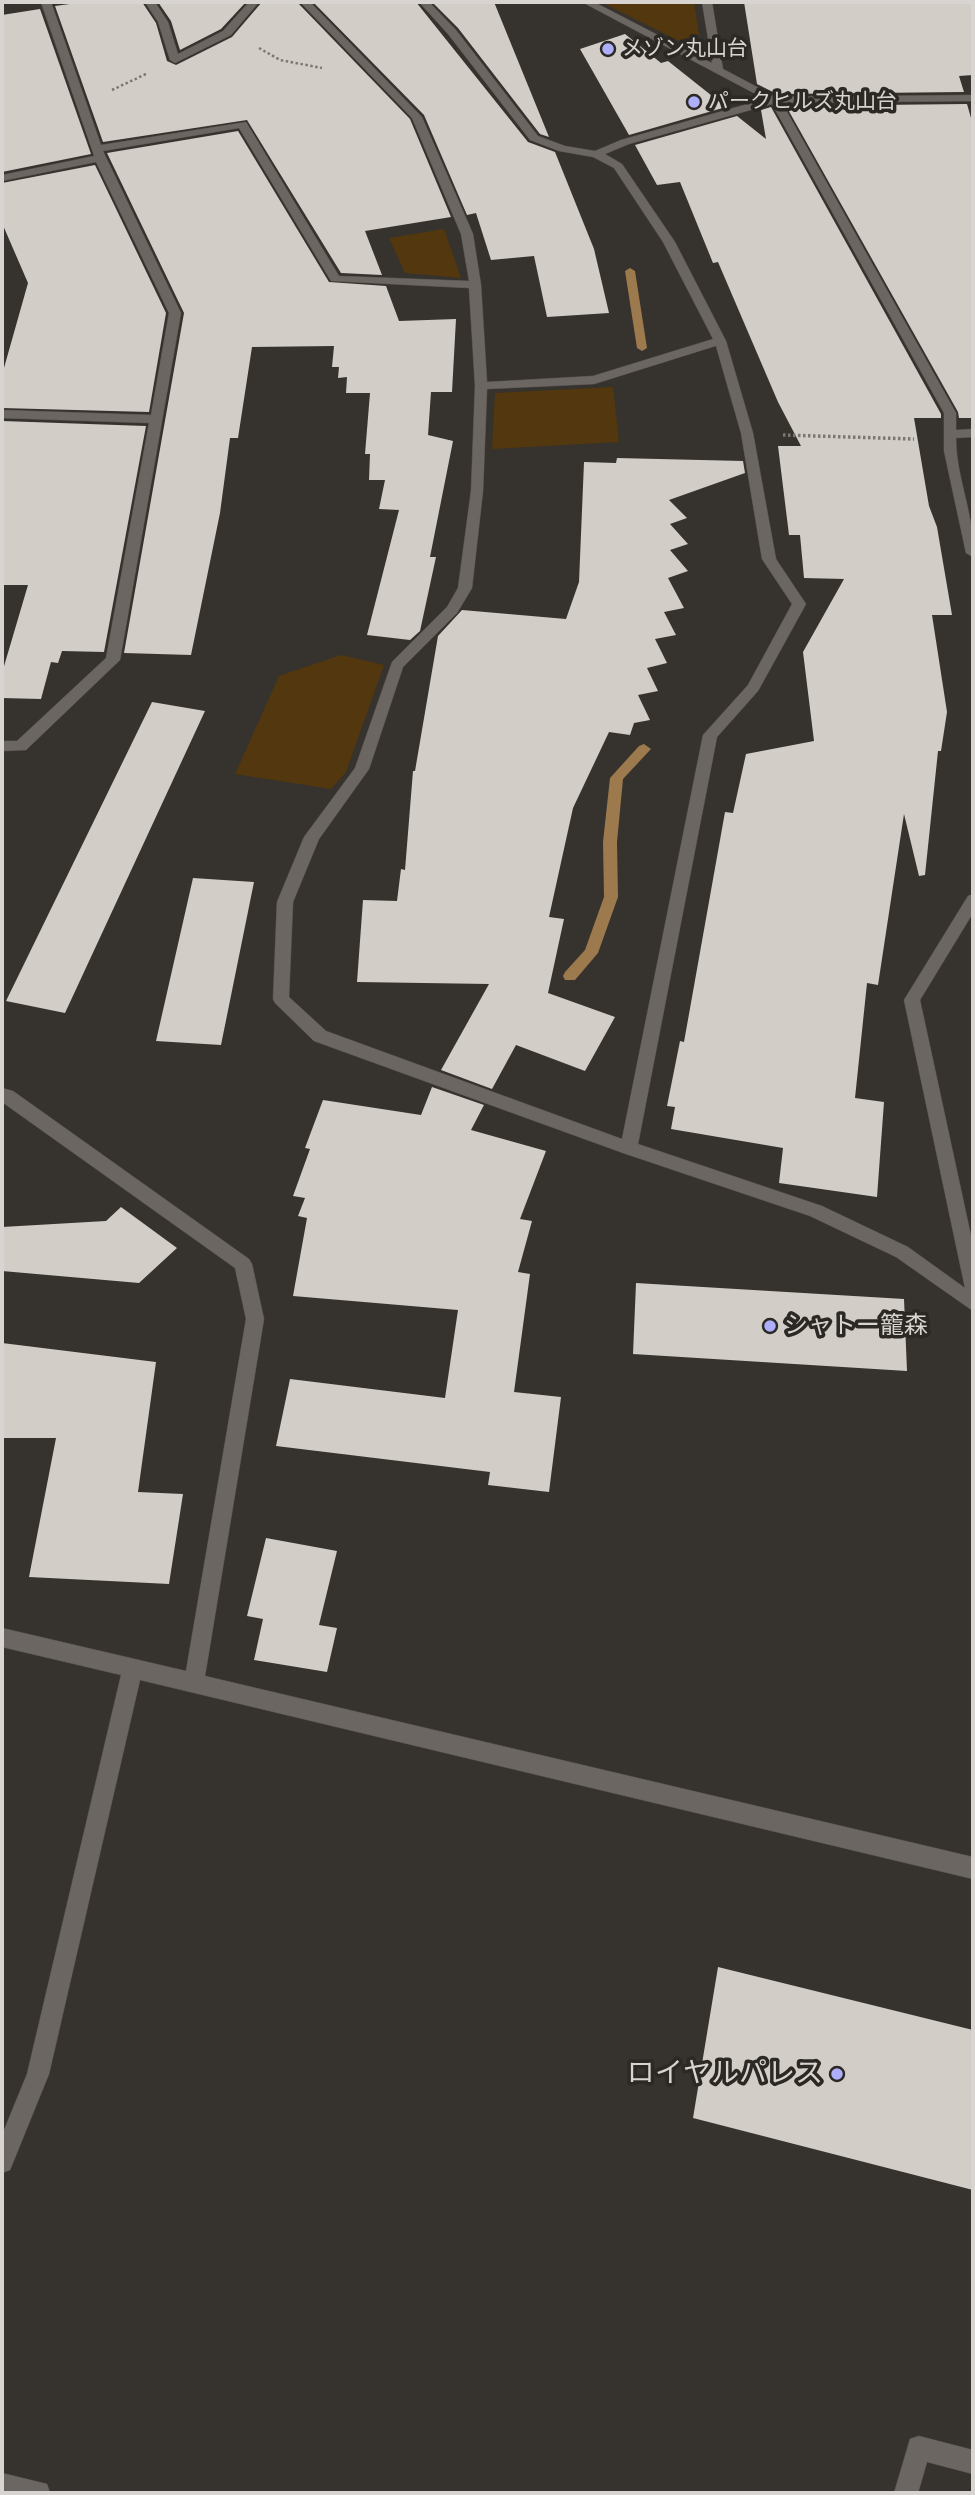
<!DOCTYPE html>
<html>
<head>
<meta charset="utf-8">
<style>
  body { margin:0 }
  #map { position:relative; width:975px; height:2495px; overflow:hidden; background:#36322d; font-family:Bitter,serif }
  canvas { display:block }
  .frame { position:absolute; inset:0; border:4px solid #d7d4d1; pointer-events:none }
</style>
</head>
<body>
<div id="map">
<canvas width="975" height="2495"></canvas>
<div class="frame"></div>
</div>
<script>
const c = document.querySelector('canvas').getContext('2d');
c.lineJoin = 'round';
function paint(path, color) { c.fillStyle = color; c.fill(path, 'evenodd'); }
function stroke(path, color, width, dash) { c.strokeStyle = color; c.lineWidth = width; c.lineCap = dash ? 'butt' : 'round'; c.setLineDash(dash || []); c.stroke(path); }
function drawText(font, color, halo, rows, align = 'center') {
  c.font = font + ' Bitter,"Noto Sans JP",serif'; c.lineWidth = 7; c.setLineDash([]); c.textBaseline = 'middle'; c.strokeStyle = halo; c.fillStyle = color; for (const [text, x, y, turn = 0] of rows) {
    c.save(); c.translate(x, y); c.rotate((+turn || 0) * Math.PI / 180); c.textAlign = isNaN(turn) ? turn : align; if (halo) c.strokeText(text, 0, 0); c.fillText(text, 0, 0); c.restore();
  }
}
paint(new Path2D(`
  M601,2H694L699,34L679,41Z
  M444,229L461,278L405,273L389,238Z
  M613,387L619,442L492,449L495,393Z
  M341,655L384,665L346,772L331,789L235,774L279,676Z`), '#53370e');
paint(new Path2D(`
  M630,268L635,271L647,348L642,351L637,348L625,271Z
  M644,744L651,749L623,779L617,842L618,897L598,953L575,980H565L563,976L565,972L585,950L604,897L603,842L610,778L639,746Z`), '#9d7a4d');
paint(new Path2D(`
  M84,2H142L156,23L167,61L176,65L232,37L262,2H297L410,119L451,217L365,231L382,275L341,273L247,120L103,142L55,6Z
  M158,2H246L221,29L180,50L171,21Z
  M313,2H416L528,142L555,152L594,249L609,313L547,317L534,256L491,260L476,213L467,215L424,115Z
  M432,2H494L549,137L540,134L458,28Z
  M744,2H973V75L959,76L964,92L777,94L757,84Z
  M40,9L91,154L2,172V15Z
  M625,34L661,63L668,61L726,107L629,135L580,49Z
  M967,104L973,125V418H959L958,412L786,106Z
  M771,107L941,414V418H914L929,506L937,527L952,615H932L947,712L941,751H938L925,875L919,876L904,814L878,985L867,983L855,1098L884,1102L877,1197L779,1183L783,1148L671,1129L675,1107L667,1106L680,1041L684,1042L725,812L733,813L746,754L814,741L803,652L844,579L804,578L800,535H789L778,446H801L778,402L718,262L713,263L680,182L657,185L635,145L737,116L766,139L761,110Z
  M238,131L329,282L386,286L399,321L456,319L452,392H431L428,435L453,441L430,557H436L420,631L410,640L367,635L399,510L379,509L385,480H369L370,454H365L370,393H346L347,377L338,378L339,367H332L334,346L252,347L238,438H230L220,513L191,655L124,653L184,313L107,153Z
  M95,165L166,313L149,412L2,408V375L28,283L2,223V183Z
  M2,421L146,426L104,652L62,651L58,663L51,662L41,699L2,698V673L28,585H2Z
  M617,458L743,461L745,473L669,500L687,518L670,524L688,544L670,550L688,571L668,578L684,608L664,612L676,635L655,639L667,663L647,668L658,691L638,695L650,720L634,723L630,735L609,732L573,808L549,917L564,919L548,993L615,1017L585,1071L516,1045L492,1089L441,1070L489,984L357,982L363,900L397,901L401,869L405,870L413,771H415L438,636L462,610L566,619L579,582L584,462L616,463Z
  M152,702L205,711L65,1013L6,1001Z
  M193,878L254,882L221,1045L156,1041Z
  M432,1087L484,1105L471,1130L546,1151L520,1219L532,1221L518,1272L530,1274L514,1392L561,1397L549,1492L488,1485L490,1472L276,1446L290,1379L445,1398L458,1310L293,1296L307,1218L298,1216L305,1198L293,1196L310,1149L305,1148L323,1100L421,1115Z
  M121,1207L177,1248L139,1283L2,1271V1227L106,1221Z
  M636,1283L904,1299L907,1371L633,1354Z
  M2,1343L156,1362L138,1492L183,1494L169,1584L29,1577L56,1438H2Z
  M266,1538L337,1551L319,1625L337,1628L327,1672L254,1660L263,1619L247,1616Z
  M718,1967L973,2030V2190L693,2118Z`), '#d2cdc7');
const minor = new Path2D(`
  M41,2H51L101,145L246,122L339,276L469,281L461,234L412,118L300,2H310L422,117L473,234L481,285L487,382L593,376L713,339L663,242L614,168L593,157L559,151L530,140L448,34L419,2H429L456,30L538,136L565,146L595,151L621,140L765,99L582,2H594L712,63L702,2H712L723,69L776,97L973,95V101L782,103L956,413V430L973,429V437L956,438C956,479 975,513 973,557L966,553L944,451V413L772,104L629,144L605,154L622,164L675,242L726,341L753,433L776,559L806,604L758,691L717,737L638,1144L822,1206L908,1247L965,1288L904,1000L968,896L973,894V913L920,1000L973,1245V1311L896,1257L810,1216L623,1153L314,1041L275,1003L273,999L277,902L304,837L355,768L392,662L447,607L458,588L471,491L475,386L469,288L331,281L239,128L103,151L181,313L120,660L26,750L2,751V741H17L106,658L149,423L2,418V410L151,415L169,313L96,162L2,181V175L94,156ZM716,346L741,433L762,559L792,604L748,685L703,735L622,1139L326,1031L289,997L293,902L319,839L369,769L403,667L457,613L472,588L483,491L487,389L594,384Z
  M145,2H155L168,22L178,54L223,31L249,2H259L231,35L175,63L170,60L158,22Z
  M2,1088L13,1091L249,1259L252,1264L264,1319L205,1676L973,1857V1879L140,1680L49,2074L10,2170L2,2173V2135L27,2074L121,1675L2,1647V1628L186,1671L246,1319L235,1268L2,1102Z
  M919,2436L973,2450V2474L927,2462L918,2493H894L910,2439Z
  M2,2473L47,2484L50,2493H2Z`);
stroke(minor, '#524e4a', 1);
stroke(new Path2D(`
  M259,48L280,60L322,68
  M112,90L148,73`), '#7b7773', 2.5, [2.5, 2.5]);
stroke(new Path2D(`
  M783,435L914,439`), '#7b7773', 3.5, [2.5, 2.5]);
paint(minor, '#6b6661');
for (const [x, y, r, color] of [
  [608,49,7,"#adaffb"],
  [694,102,7,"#adaffb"],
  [770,1326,7,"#adaffb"],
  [837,2074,7,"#adaffb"]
]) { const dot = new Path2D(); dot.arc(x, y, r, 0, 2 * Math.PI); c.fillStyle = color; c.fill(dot); stroke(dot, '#2c2824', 2.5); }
drawText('21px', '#d7d4d1', '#2c2824', [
  ["メゾン丸山台",622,49],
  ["パークヒルズ丸山台",708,102]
], 'left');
drawText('24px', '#d7d4d1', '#2c2824', [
  ["シャトー籠森",784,1326]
], 'left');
drawText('28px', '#d7d4d1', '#2c2824', [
  ["ロイヤルパレス",823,2074]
], 'right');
</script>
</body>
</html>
